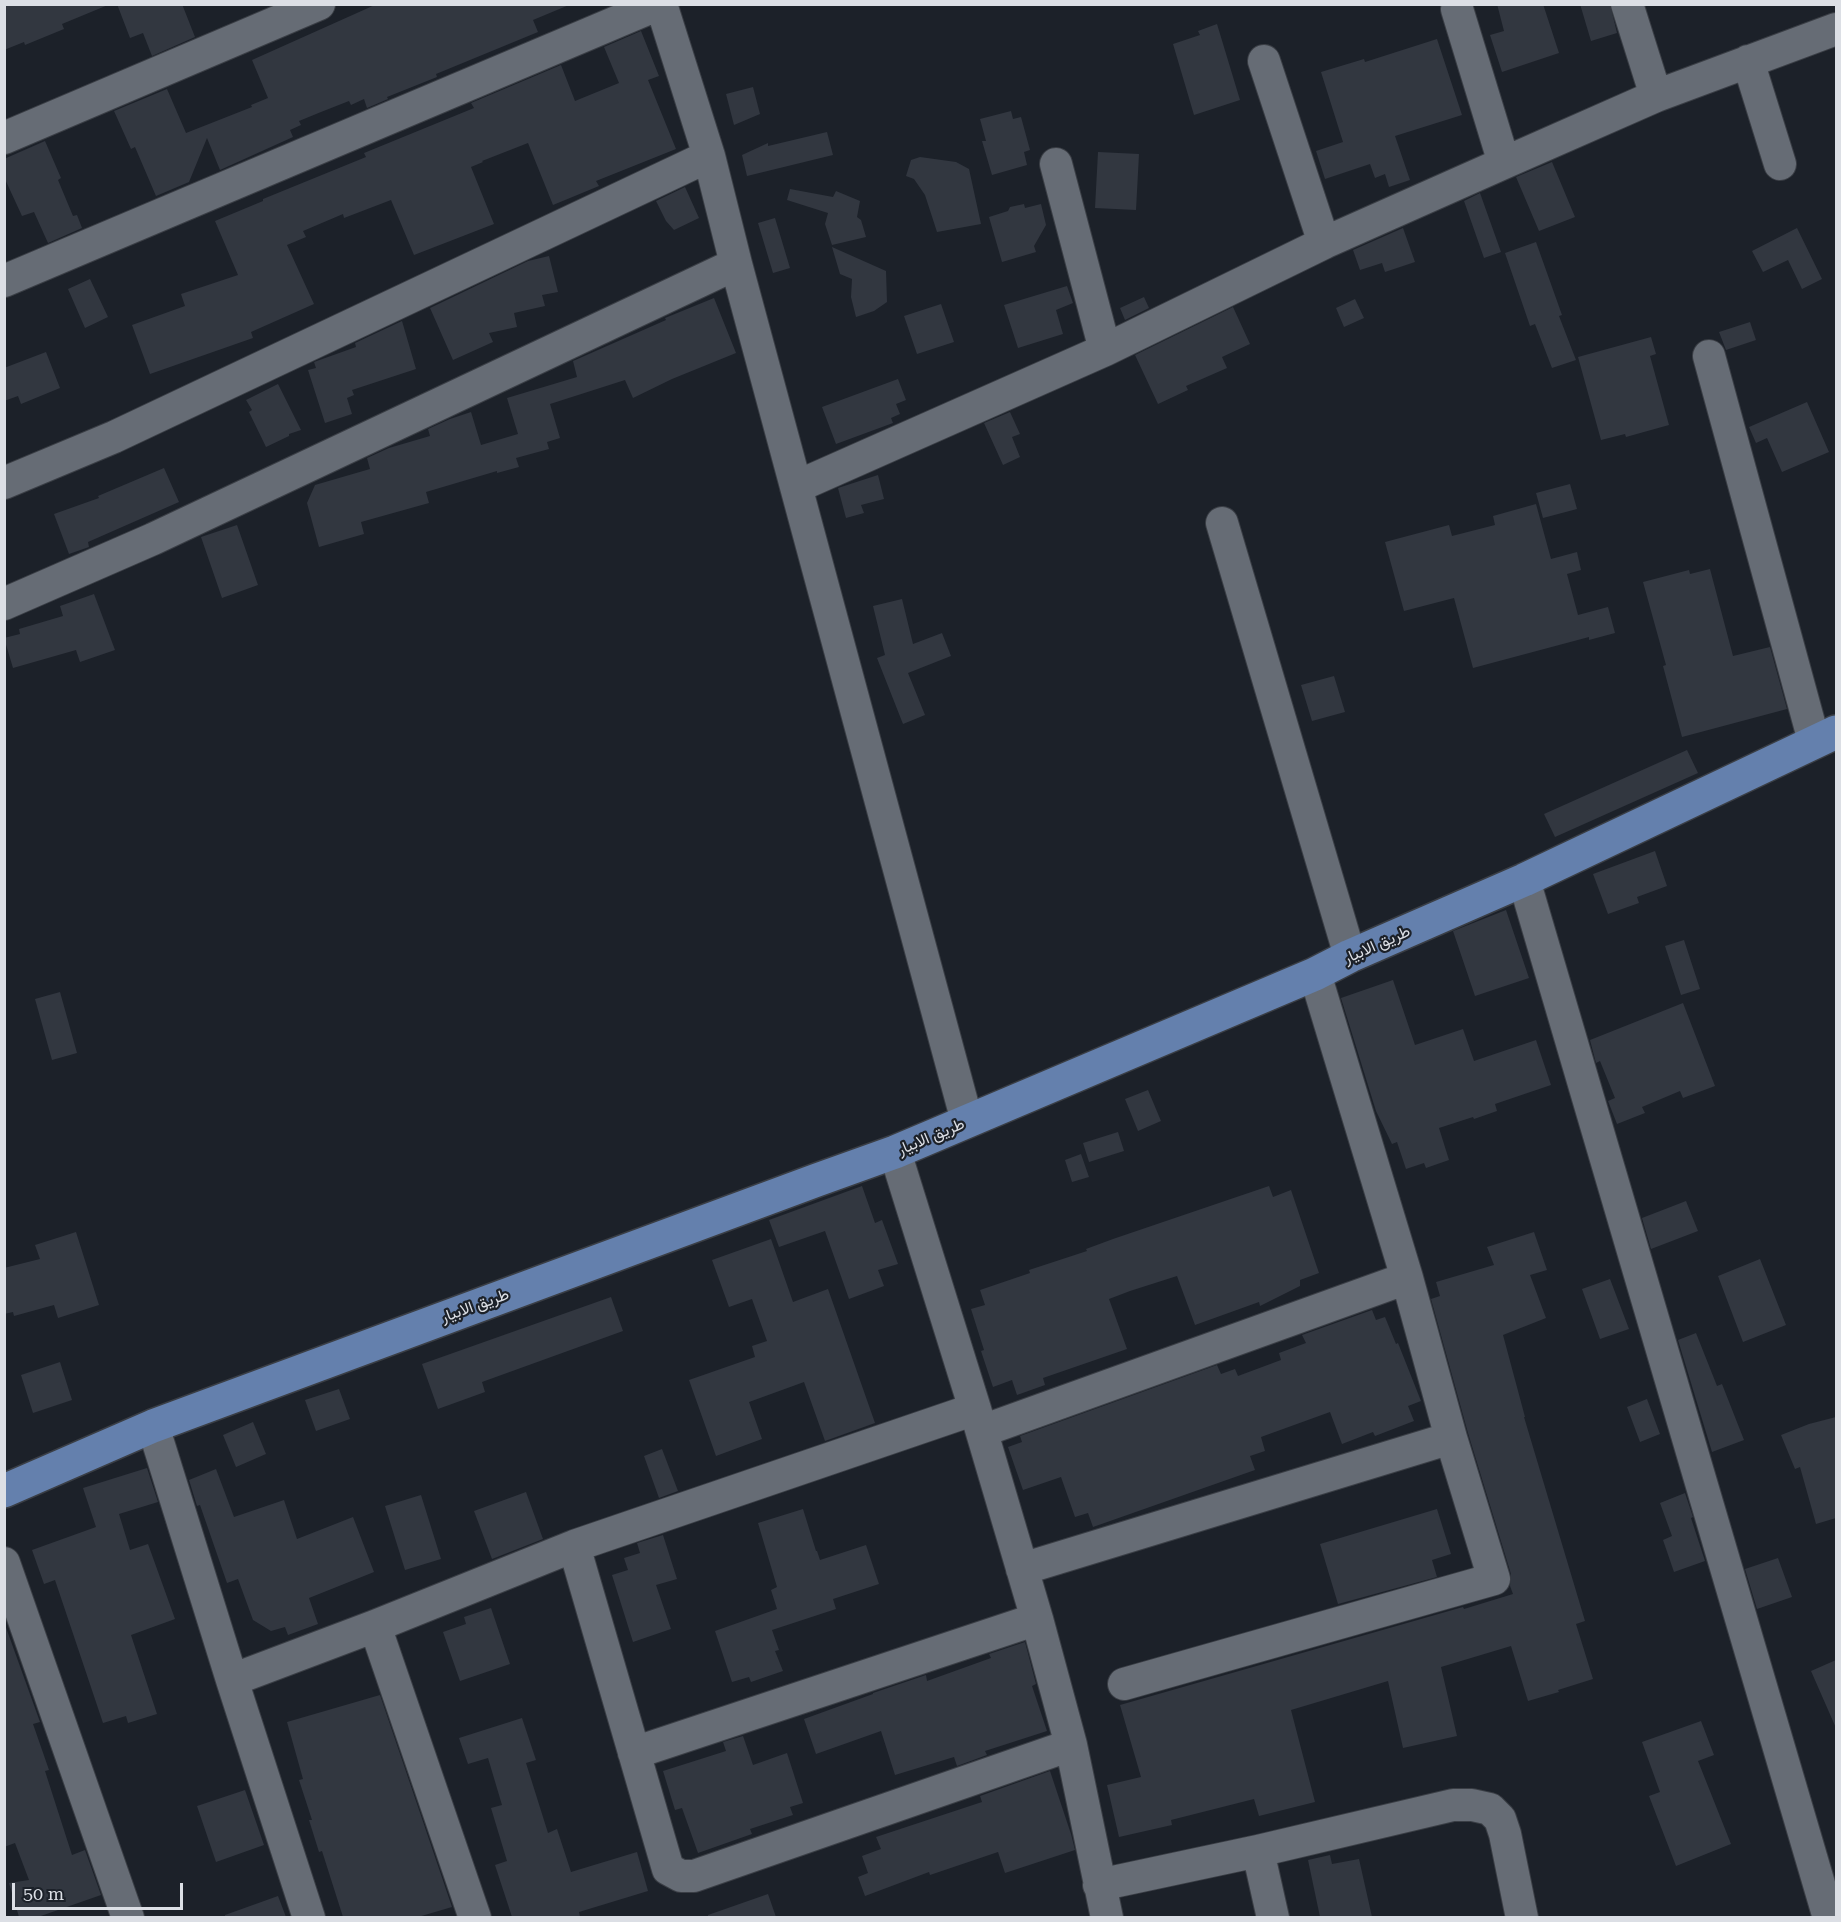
<!DOCTYPE html>
<html>
<head>
<meta charset="utf-8">
<style>
  body { margin:0 }
  #map { position:relative; width:1841px; height:1922px; overflow:hidden; background:#1c2129; font-family:"Roboto Serif",serif }
  canvas { display:block }
  .frame { position:absolute; inset:0; border:6px solid #dcdfe5; pointer-events:none }
  .scale { position:absolute; left:12px; top:1883px; width:171px; height:27px; box-sizing:border-box; border:3px solid #dcdfe5; border-top:0; padding-left:8px; font-size:18px; line-height:21px; white-space:nowrap; color:#dcdfe5; -webkit-text-stroke:4px #1c2129; paint-order:stroke }
</style>
</head>
<body>
<div id="map">
<canvas width="1841" height="1922"></canvas>
<div class="frame"></div>
<div class="scale">50 m</div>
</div>
<script>
const c = document.querySelector('canvas').getContext('2d');
c.lineJoin = 'round';
function paint(path, color) { c.fillStyle = color; c.fill(path, 'evenodd'); }
function stroke(path, color, width, dash) { c.strokeStyle = color; c.lineWidth = width; c.lineCap = dash ? 'butt' : 'round'; c.setLineDash(dash || []); c.stroke(path); }
function drawText(font, color, halo, rows, align = 'center') {
  c.font = font + ' "Roboto Serif",Vazirmatn,serif'; c.lineWidth = 4.5; c.setLineDash([]); c.textBaseline = 'middle'; c.strokeStyle = halo; c.fillStyle = color; for (const [text, x, y, turn = 0] of rows) {
    c.save(); c.translate(x, y); c.rotate((+turn || 0) * Math.PI / 180); c.textAlign = isNaN(turn) ? turn : align; if (halo) c.strokeText(text, 0, 0); c.fillText(text, 0, 0); c.restore();
  }
}
paint(new Path2D(`
  M4,4H108V5L62,24L64,29L25,45L24,42L4,50Z
  M117,4H182L195,37L152,56L143,33L130,38Z
  M377,4L569,5L533,20L538,32L436,74L437,77L387,97L388,99L367,108L364,99L351,105L349,101L321,112L299,121L301,125L290,130L293,137L220,170L207,138L189,182L156,196L135,147L131,149L114,111L167,89L186,133L252,107L251,105L268,98L252,60Z
  M1497,4H1543L1559,53L1502,72L1490,35L1504,31Z
  M1580,4H1610L1617,33L1591,41Z
  M1217,24L1240,100L1194,115L1173,44L1200,35L1198,31Z
  M641,31L659,76L648,80L676,149L596,181L599,186L553,205L528,143L482,161L483,162L471,167L494,224L414,255L391,200L344,218L343,214L303,231L306,237L287,245L314,304L251,332L253,338L150,374L132,325L185,306L181,294L238,275L215,221L263,201V199L366,157L364,153L474,108L471,103L561,65L575,101L619,83L604,47Z
  M1437,39L1462,115L1395,136L1410,180L1389,187L1385,174L1375,178L1370,164L1325,179L1316,151L1343,142L1321,72L1364,59L1365,62Z
  M753,87L760,114L734,125L726,94Z
  M1011,111L1013,119L1021,117L1030,150L1024,152L1027,165L992,175L982,141H986L980,119Z
  M827,132L833,155L747,176L742,155L768,143V146Z
  M45,141L61,178L58,180L73,216L77,215L82,228L48,243L34,212L22,216L4,177V159Z
  M1098,152L1139,154L1136,210L1095,208Z
  M920,157L956,162L969,169L981,224L937,232L925,195L914,179L906,176L911,160Z
  M1552,162L1575,217L1539,231L1516,177Z
  M685,187L699,218L674,230L666,221L656,201Z
  M790,189L833,197L836,191L860,201L857,217L861,220L866,237L832,245L825,224L828,213L787,200Z
  M1480,193L1501,252L1484,258L1464,201Z
  M1024,204L1025,208L1041,204L1046,225L1034,246L1036,252L1002,262L989,217L1008,211L1010,207Z
  M775,218L790,268L773,273L758,223Z
  M1403,228L1415,262L1385,272L1382,263L1360,270L1353,250Z
  M1797,228L1822,279L1802,289L1788,260L1763,272L1752,251Z
  M1536,242L1562,315L1559,316L1576,360L1552,368L1535,324L1530,326L1505,253Z
  M832,247L886,271L887,302L874,311L856,317L851,297L852,279L840,274Z
  M549,256L558,292L542,295L545,306L514,313L517,327L489,333L493,342L453,360L430,308L528,261Z
  M90,279L108,317L85,328L68,289Z
  M1067,286L1073,303L1056,310L1063,334L1018,348L1004,305Z
  M1144,297L1149,308L1125,320L1120,308Z
  M714,298L736,353L672,379L633,398L625,380L550,404L560,438L547,442L549,449L516,458L519,467L497,473V471L426,492L429,503L361,522L364,534L319,547L307,503L315,485L370,469L367,458L389,448L430,436L428,429L450,419L471,412L481,445L518,434L507,398L577,377L573,361L666,320L665,318Z
  M1355,299L1364,318L1344,327L1336,308Z
  M941,304L954,342L917,354L904,316Z
  M1233,307L1250,344L1222,357L1227,368L1186,386L1188,390L1158,404L1135,355Z
  M402,321L416,369L352,390L354,395L347,398L352,414L325,423L308,370L316,368L314,362L356,347L355,343Z
  M1750,322L1756,340L1726,350L1719,332Z
  M1651,337L1656,354L1650,356L1669,425L1626,437L1625,434L1601,440L1578,357Z
  M46,352L60,388L21,404L18,396L4,401V368Z
  M898,379L906,400L896,404L900,414L891,418L893,423L836,444L822,407Z
  M278,384L301,430L289,434V436L266,447L249,412L252,410L246,400Z
  M1807,402L1829,452L1782,472L1767,438L1756,443L1749,427Z
  M1010,412L1020,434L1012,437L1020,457L1003,465L984,423Z
  M164,468L179,502L88,542L89,547L69,554L54,514L99,498L98,496Z
  M878,475L884,499L861,505L864,513L846,518L838,488Z
  M1570,484L1577,509L1543,518L1536,493Z
  M1536,504L1551,559L1577,552L1581,570L1567,574L1578,615L1608,607L1615,633L1589,640V637L1473,668L1454,598L1404,611L1385,542L1449,525L1452,536L1495,525L1493,516Z
  M237,525L258,585L222,598L201,537Z
  M1710,569L1733,656L1770,647L1787,709L1682,737L1663,666L1666,665L1643,582L1689,570L1690,574Z
  M94,594L115,650L80,662L76,650L13,668L4,638L20,634L19,629L63,616L60,606Z
  M902,599L913,644L942,633L951,656L908,673L925,715L903,724L877,658L885,655L873,606Z
  M1334,676L1345,712L1312,721L1301,685Z
  M1687,750L1698,773L1555,837L1544,814Z
  M1655,851L1667,886L1637,897L1639,903L1608,914L1593,874Z
  M1506,910L1529,978L1475,996L1453,931Z
  M1684,940L1700,989L1681,995L1665,946Z
  M1393,980L1415,1045L1463,1029L1474,1061L1536,1040L1551,1085L1495,1104L1497,1111L1474,1119L1473,1117L1439,1128L1449,1160L1426,1168L1424,1163L1406,1169L1397,1142L1392,1144L1376,1111L1341,998Z
  M60,992L77,1053L52,1060L35,999Z
  M1683,1003L1715,1086L1683,1098L1680,1091L1642,1107L1645,1113L1617,1124L1608,1101L1615,1098L1600,1061L1596,1063L1590,1040Z
  M1148,1090L1161,1121L1138,1131L1125,1099Z
  M1118,1132L1124,1151L1089,1162L1083,1143Z
  M1081,1154L1089,1177L1072,1182L1065,1160Z
  M862,1186L875,1223L882,1220L898,1264L878,1270L884,1286L849,1299L825,1231L779,1247L769,1220Z
  M1269,1186L1273,1197L1291,1190L1319,1273L1300,1280V1286L1260,1306L1259,1302L1195,1325L1177,1276L1130,1291L1109,1299L1127,1349L1043,1378L1045,1385L1017,1395L1012,1380L993,1387L981,1351L984,1350L971,1309L985,1305L980,1290L1030,1273L1029,1270L1087,1251L1086,1249L1113,1239Z
  M1686,1201L1698,1231L1651,1249L1642,1218Z
  M76,1232L99,1305L58,1318L54,1305L14,1316L13,1312L4,1314V1268L40,1259L35,1245Z
  M1534,1232L1547,1270L1530,1275L1546,1318L1503,1335L1525,1417H1524L1585,1621L1576,1624L1593,1679L1558,1690L1559,1692L1528,1701L1511,1646L1441,1667L1457,1736L1403,1748L1388,1681L1291,1710L1315,1802L1259,1816L1254,1799L1171,1820L1172,1825L1119,1837L1107,1785L1141,1777L1120,1705L1463,1607L1464,1609L1513,1594L1510,1586L1511,1574L1468,1433L1431,1299L1440,1296L1436,1282L1494,1265L1487,1247Z
  M771,1239L793,1302L828,1289L875,1423L825,1441L804,1382L749,1402L762,1439L716,1456L689,1380L755,1357L752,1346L767,1341L752,1299L729,1307L712,1260Z
  M1760,1259L1786,1325L1743,1342L1718,1276Z
  M1610,1279L1629,1329L1600,1339L1582,1289Z
  M611,1297L623,1331L482,1382L485,1392L438,1409L422,1364Z
  M1372,1310L1376,1320L1385,1317L1396,1344L1398,1343L1421,1401L1408,1406L1414,1421L1375,1436L1373,1432L1342,1444L1330,1412L1261,1437L1265,1451L1250,1456L1255,1470L1093,1527L1088,1513L1075,1517L1061,1477L1023,1490L1008,1447L1022,1442L1020,1436L1217,1365L1221,1374L1235,1369L1238,1376L1281,1360L1279,1353L1306,1343L1302,1335Z
  M1696,1333L1717,1386L1722,1384L1744,1440L1712,1452L1678,1340Z
  M60,1362L72,1400L33,1413L21,1375Z
  M339,1389L350,1419L316,1431L305,1400Z
  M1647,1399L1660,1434L1640,1442L1627,1407Z
  M1836,1417V1518L1816,1524L1800,1467L1795,1469L1781,1435L1809,1424Z
  M253,1422L266,1454L236,1467L223,1435Z
  M662,1449L678,1491L659,1498L644,1456Z
  M147,1468L158,1502L119,1514L130,1550L148,1544L175,1619L131,1635L157,1714L128,1723L126,1716L103,1723L55,1580L44,1584L32,1550L96,1527L83,1488Z
  M216,1469L234,1517L284,1500L297,1539L353,1517L374,1572L309,1598L318,1624L288,1635L285,1627L271,1631L253,1620L238,1579L227,1583L200,1505L197,1506L189,1480Z
  M526,1492L543,1539L492,1559L474,1511Z
  M1685,1493L1693,1517L1691,1518L1705,1561L1674,1572L1663,1540L1672,1536L1660,1503Z
  M421,1495L441,1559L405,1570L385,1506Z
  M803,1509L816,1551H817L820,1560L866,1545L879,1584L833,1599L836,1609L772,1630L779,1650L775,1651L783,1671L751,1682L749,1677L732,1682L715,1631L777,1609L771,1590L777,1587L758,1523Z
  M1437,1509L1451,1554L1432,1560L1437,1577L1338,1604L1320,1544Z
  M663,1535L677,1579L656,1585L671,1629L633,1642L612,1575L628,1570L624,1558L640,1553L637,1543Z
  M1778,1558L1792,1597L1757,1609L1745,1569Z
  M491,1608L510,1664L460,1681L443,1632L466,1624L464,1617Z
  M4,1622L40,1722L33,1724L49,1770L45,1771L72,1855L85,1850L101,1895L38,1917H19L9,1883L29,1880L15,1843L4,1847Z
  M1025,1642L1036,1684L1032,1686L1047,1731L985,1751L987,1755L957,1766L954,1757L895,1775L881,1731L816,1754L804,1719L873,1694V1693L926,1675L927,1681L991,1658L989,1654Z
  M1836,1660V1728L1811,1671Z
  M380,1695L452,1907L418,1917H343L322,1851L319,1852L309,1820H312L299,1780L303,1779L287,1722Z
  M522,1718L536,1760L526,1763L548,1833L557,1829L571,1872L637,1852L648,1891L579,1912L580,1917H512L495,1865L507,1861L491,1808L502,1805L488,1758L468,1764L459,1738Z
  M1701,1721L1714,1755L1698,1761L1731,1844L1676,1866L1649,1796L1660,1792L1642,1742Z
  M743,1736L753,1765L787,1753L803,1803L790,1807L793,1815L750,1829L752,1834L698,1853L682,1808L675,1810L663,1771L726,1751L723,1742Z
  M1050,1771L1071,1834L1075,1850L1005,1873L998,1852L930,1875L929,1872L865,1896L858,1877L868,1873L862,1856L881,1849L876,1837L982,1802L980,1796Z
  M245,1790L264,1845L216,1862L197,1806Z
  M1330,1855L1332,1864L1359,1859L1372,1917H1320L1308,1860Z
  M768,1894L776,1917H708V1915Z
  M278,1896L286,1917H225V1915Z`), '#323740');
const minor = new Path2D(`
  M661,4L709,156L736,264L967,1121
  M1627,4L1656,96
  M1457,9L1504,163
  M1264,61L1324,243
  M1748,61L1780,164
  M4,138L319,4
  M1056,164L1105,350
  M4,281L659,4
  M1709,356L1814,741
  M4,483L114,437L709,156
  M796,487L1105,350L1324,243L1504,163L1656,96L1836,29
  M1222,523L1350,956
  M4,604L153,539L736,264
  M1524,880L1829,1918
  M895,1152L975,1409L1037,1619L1071,1745L1107,1918
  M153,1426L232,1680L309,1918
  M982,1431L1407,1278L1315,974
  M574,1546L668,1869L681,1876H694L1071,1745
  M4,1563L128,1918
  M1022,1569L1451,1438
  M375,1626L475,1918
  M232,1680L375,1626L574,1546L975,1409
  M1124,1684L1494,1579L1451,1438L1407,1278
  M634,1753L1037,1619
  M1258,1851L1273,1918
  M1099,1885L1258,1851L1453,1805H1472L1490,1809L1500,1819L1505,1834L1522,1918`);
const major = new Path2D(`
  M4,1491L153,1426L817,1180L895,1152L1315,974L1350,956L1524,880L1836,732`);
stroke(minor, '#3a3e45', 34);
stroke(major, '#3a3e45', 36);
stroke(minor, '#666c75', 32);
stroke(major, '#6480ad', 33);
drawText('16px', '#dcdfe5', '#1c2129', [
  ["طريق الابيار",1377,945,-24],
  ["طريق الابيار",931,1137,-23],
  ["طريق الابيار",475,1306,-20]
]);
</script>
</body>
</html>
